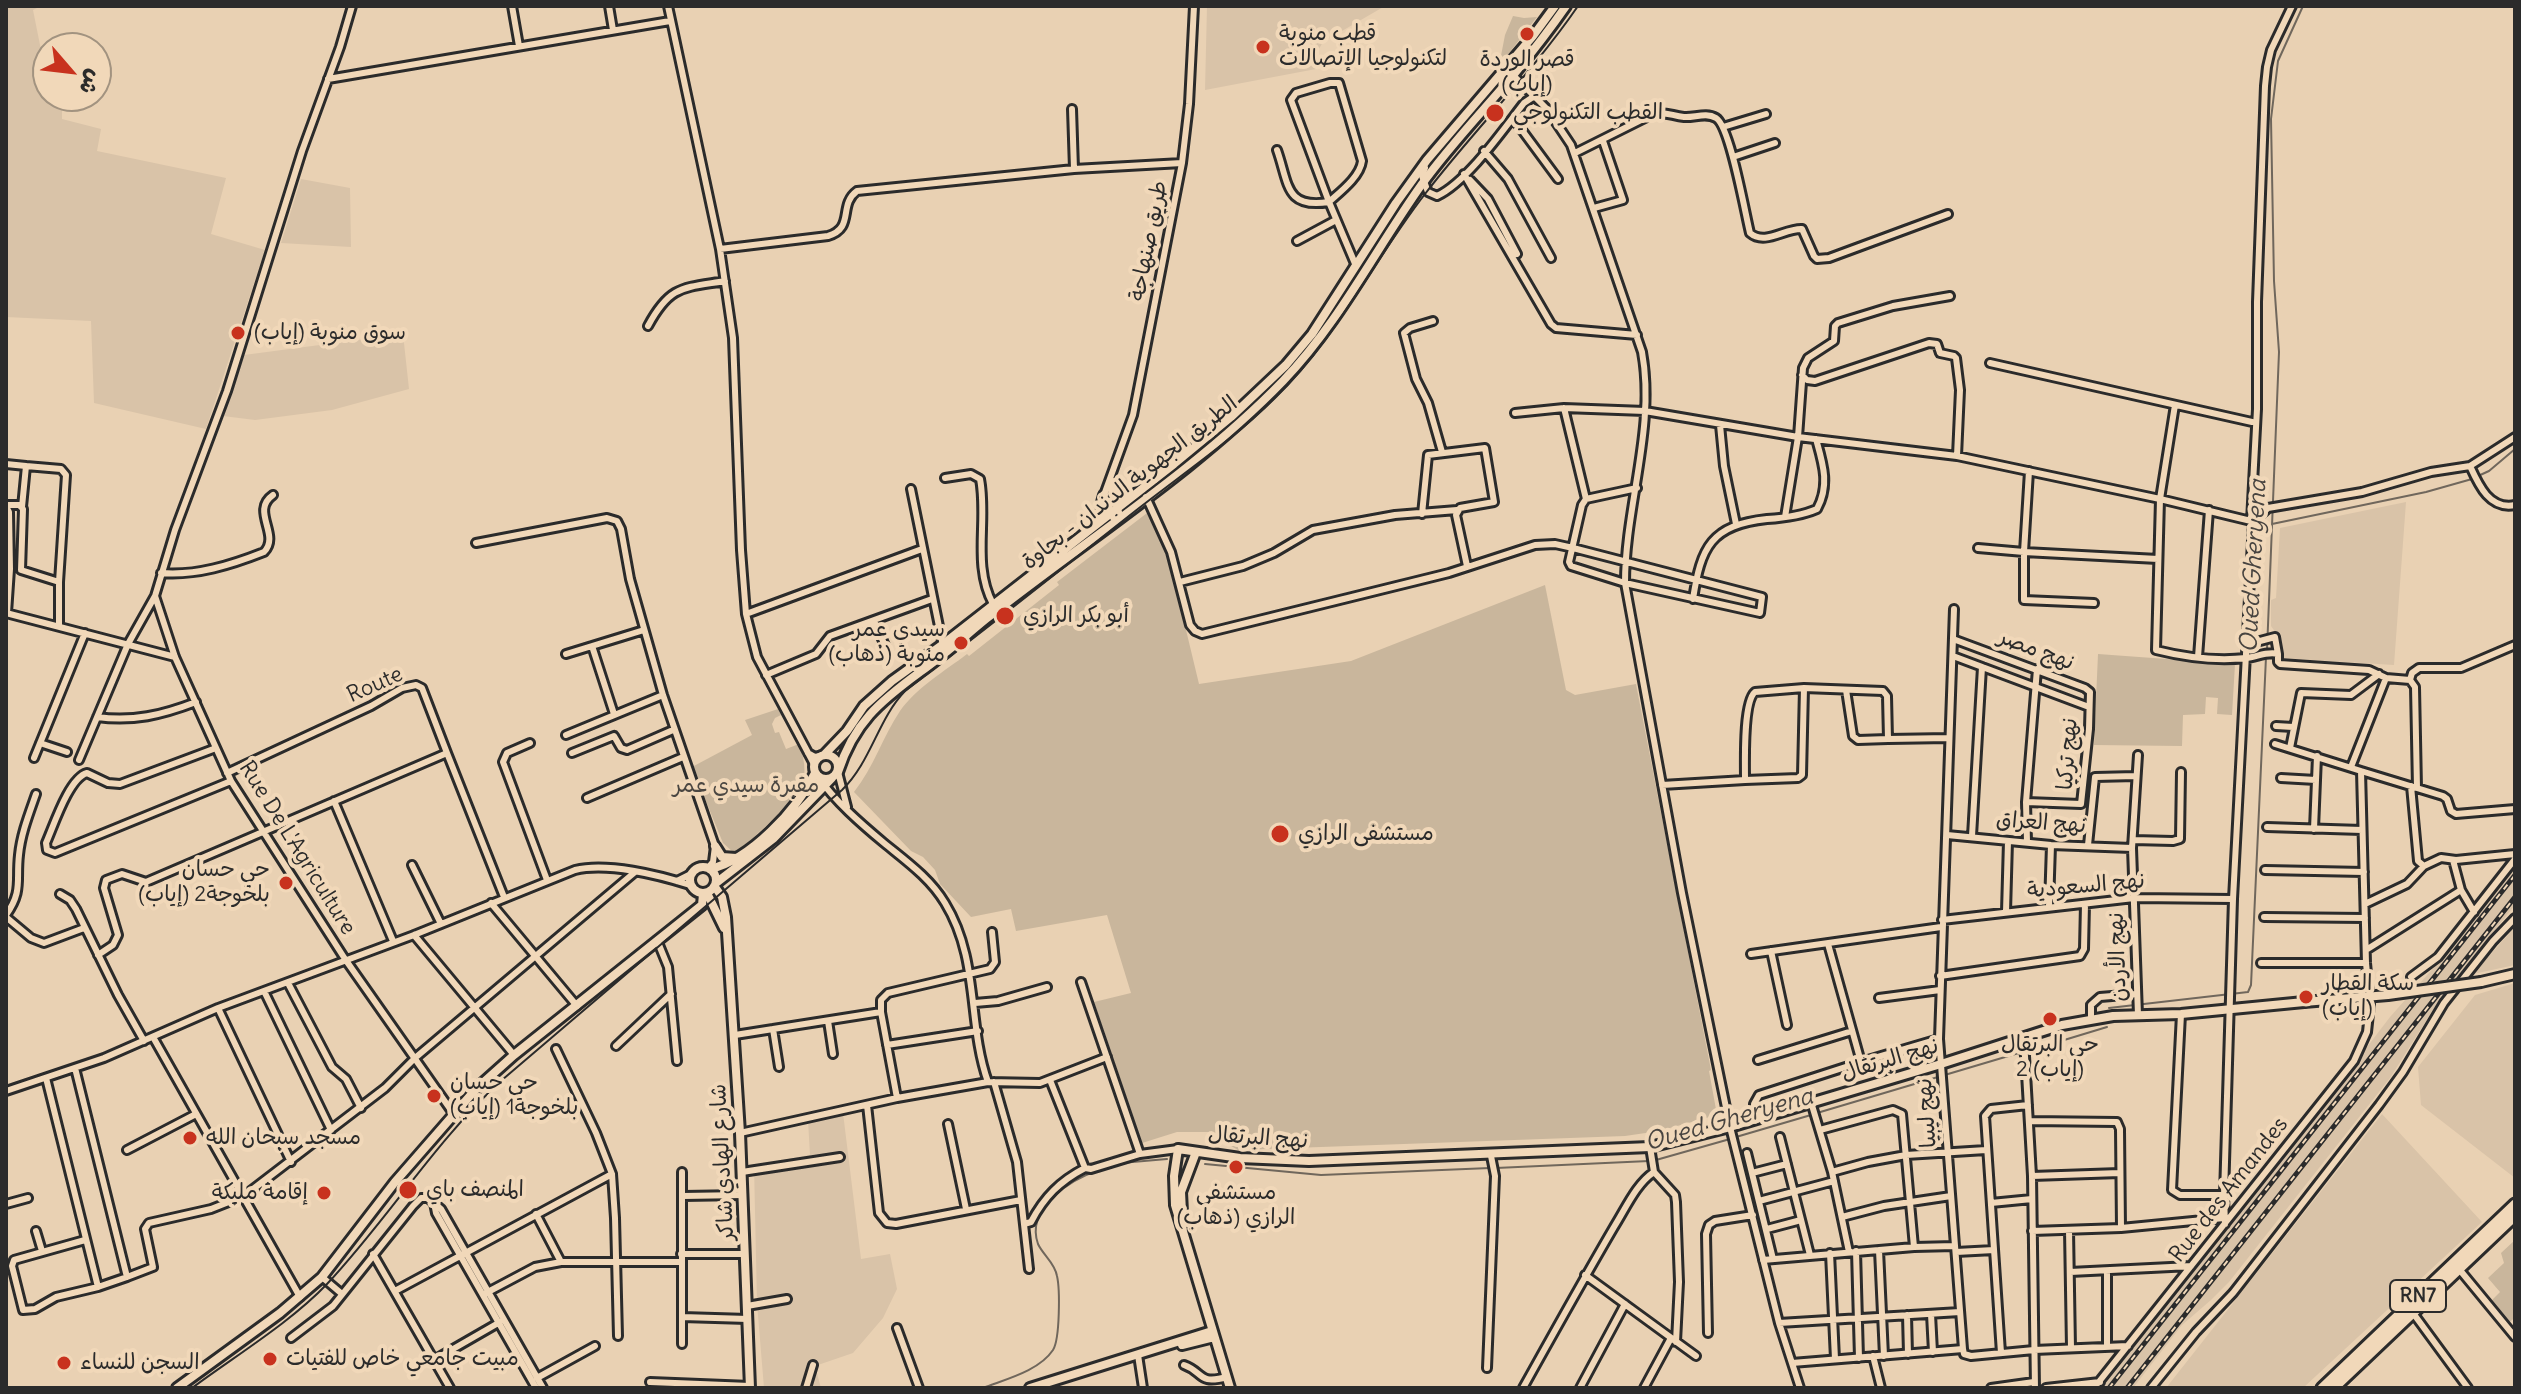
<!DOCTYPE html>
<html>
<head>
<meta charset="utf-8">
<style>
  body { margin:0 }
  #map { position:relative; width:2521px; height:1394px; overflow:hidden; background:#e9d1b3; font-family:Delius,"Playpen Sans Arabic",sans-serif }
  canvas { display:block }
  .frame { position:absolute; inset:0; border:8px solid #2b2b2b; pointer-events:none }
  .north { position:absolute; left:32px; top:32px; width:80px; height:80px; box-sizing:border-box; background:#f1d8b9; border:2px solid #a29380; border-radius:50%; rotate:118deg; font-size:22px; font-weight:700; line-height:32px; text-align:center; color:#2b2b2b }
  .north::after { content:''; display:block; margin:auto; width:28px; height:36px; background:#c8321e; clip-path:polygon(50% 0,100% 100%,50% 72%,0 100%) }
</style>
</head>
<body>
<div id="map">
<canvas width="2521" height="1394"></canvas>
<div class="frame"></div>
<div class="north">ش</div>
</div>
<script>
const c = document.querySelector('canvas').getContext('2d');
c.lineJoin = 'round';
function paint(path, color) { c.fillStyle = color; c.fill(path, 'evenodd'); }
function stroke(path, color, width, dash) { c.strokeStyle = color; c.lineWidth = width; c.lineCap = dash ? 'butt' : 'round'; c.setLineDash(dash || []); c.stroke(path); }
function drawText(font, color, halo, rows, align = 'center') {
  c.font = font + ' Delius,"Playpen Sans Arabic",sans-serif'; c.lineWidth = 8; c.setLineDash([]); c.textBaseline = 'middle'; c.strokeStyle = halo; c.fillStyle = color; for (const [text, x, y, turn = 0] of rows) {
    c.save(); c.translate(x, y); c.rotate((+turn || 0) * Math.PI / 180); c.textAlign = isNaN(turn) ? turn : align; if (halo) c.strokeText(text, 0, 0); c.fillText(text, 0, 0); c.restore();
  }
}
paint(new Path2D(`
  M6,6H41L33,10L43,60L48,72V96H59L62,102V119L101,129L97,151L226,178L211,234L265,250L206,429L94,403L91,321L6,317Z
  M1207,6H1385L1323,42L1317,52L1316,69L1205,90Z
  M301,179L350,188L351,247L281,243Z
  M403,334L409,389L332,410L255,420L223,416L244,355Z
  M2406,502L2394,665L2281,658L2278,636L2271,626V600L2276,598L2280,528Z
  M2515,865V905L2441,997L2390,1078L2229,1282L2211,1300L2182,1325L2133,1388H2100L2224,1230L2234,1221L2390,1017L2437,964Z
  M2515,927V965L2473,974Z
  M2515,983V1178L2421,1105L2418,1067L2475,995Z
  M843,1113L861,1259L890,1254L897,1289L883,1318L853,1353L815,1366L821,1388H764L757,1303L754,1165L810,1155L808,1120Z
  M2382,1114L2482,1222L2303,1388H2166Z`), '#d9c3a8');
paint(new Path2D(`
  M1513,16L1524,18L1537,17L1499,66L1505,35Z
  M1151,510L1167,551L1199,684L1351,661L1545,585L1566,690L1575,695L1636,684L1711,1070L1709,1071L1717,1115L1659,1131L1625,1136L1238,1150L1208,1132H1177L1142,1143L1094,1002L1131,993L1107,915L1016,931L1011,909L971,917L940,884L935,870L923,857L911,851L854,792C874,767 883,736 900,711C916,688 945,671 967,654L969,656L1059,585L1057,582Z
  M2098,654L2235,664L2232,715L2217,714L2218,698L2206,697L2205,714L2183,715L2182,746L2094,745Z
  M778,709L781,715L775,718L772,724L775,733L779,732L786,749L799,744C806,763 807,778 798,796L739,851L733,852L723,843L692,767L752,735L745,720Z
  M2515,1240V1318L2509,1322L2491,1301L2500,1292L2488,1278L2504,1263L2501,1253Z`), '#c9b69c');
stroke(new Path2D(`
  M2478,476L2489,471L2515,449
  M2272,524L2426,492L2472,479
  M2267,650L2279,352L2274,281L2271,119L2278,61L2303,6
  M2109,1008L2248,992L2251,985L2266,657
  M2028,1051L2107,1027
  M1817,1113L2022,1052
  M1736,1137L1811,1115
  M1656,1160L1730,1139
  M1121,1163L1167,1159
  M1205,1164L1321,1175L1490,1168
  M1496,1168L1649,1161
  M983,1388C1006,1379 1039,1371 1053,1350C1060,1339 1060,1289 1057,1276C1055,1263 1043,1255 1038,1244C1025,1207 1072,1179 1099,1170`), '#70675c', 2);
const street = new Path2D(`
  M352,6L340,47L302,151L227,391L175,530L155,596L175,657L231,781L345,959L453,1113
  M512,6L519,46
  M609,6L613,30
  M668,6L720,249L733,338L741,550L746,614L757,657L814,764
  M1513,75L1547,109L1571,145L1642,352C1656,428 1625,506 1625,583L1682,893L1730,1127L1779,1323L1800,1388
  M328,79L670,21
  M1072,109L1074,169
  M1513,118L1558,179
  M1723,127L1766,114
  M1277,150C1289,184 1285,209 1329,202C1340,192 1360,177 1362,161L1339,83H1330L1296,93L1291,100L1329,202L1356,266
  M1484,151L1508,179L1551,258
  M1575,153L1653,114C1666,111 1672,116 1684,117C1694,118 1706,112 1716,118C1730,126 1745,213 1750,233C1765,246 1785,228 1802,229L1814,256L1817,259L1829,258L1948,214
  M1733,157L1775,143
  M1425,168L1422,176L1428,192L1437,196C1467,182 1503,130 1524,103L1533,97
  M1464,174L1551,324L1556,328L1637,335
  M1470,180L1488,199L1517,254
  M1594,208L1623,200L1603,141
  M1297,241L1336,220
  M720,249L828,236C855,228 838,205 857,191L1074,169L1182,163
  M1433,321L1410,328L1404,333L1416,379L1428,403L1442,452
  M648,326C670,285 683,288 725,281
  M1990,363L2252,422
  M1802,375L1807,380L1815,381L1929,343L1937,344L1940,353L1954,356L1956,358L1960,390L1957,456
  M1564,408L1586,499
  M1515,413L1564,408L1645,411L1798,437L1957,456L2160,499L2175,405
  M1720,425L1724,466L1736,524
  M6,464L26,466L22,507
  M26,466L61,469L66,475L59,582
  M2470,466C2479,486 2490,510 2515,505
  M945,478L971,474L980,479C988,520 972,565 993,604
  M911,489L943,646
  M1111,489L1119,512
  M1146,497L1171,552L1190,625L1195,631L1202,634L1449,573L1535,545L1555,544L1573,548L1762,597L1760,613L1625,583L1571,566L1569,562L1582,505L1586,499L1637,488
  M6,505H19L23,509L21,570L59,582V625
  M6,506L9,512L10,569L7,613
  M1422,514L1428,455L1485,448L1494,502L1460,508L1456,515L1467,566
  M1785,517L1798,437L1803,368L1808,358L1834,341L1835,326L1838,323L1893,306L1950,296
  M1115,521L1106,506L1104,495L1133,415L1182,163L1189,104L1194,6
  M2251,521L2160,499L2156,650C2184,657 2218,661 2246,658C2257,657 2267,651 2278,654V662L2280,664L2369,670L2386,678L2351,767
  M2253,522L2268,508L2362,492L2431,472L2470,466L2515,437
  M476,543L607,518L617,521L621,529L630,579L663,695L715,846L713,862L708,868
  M1978,548L2024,552L2029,471
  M161,573C196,576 231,565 264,552C281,535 250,511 273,495
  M1180,582L1243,566L1274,553L1313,530L1395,515L1457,510
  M1693,599C1701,547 1711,525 1767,519C1783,518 1801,516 1817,509C1830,485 1823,464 1816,439
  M2094,603L2024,600V552L2158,559
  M1954,609L1939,1039L1963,1349L1964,1354L1971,1356L2034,1350L2128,1346
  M6,613L175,657
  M746,614L922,549
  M874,621L887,650
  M1953,639L2085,688L2090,692L2089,729L2081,804L2026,802
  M2245,645L2275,637L2278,654
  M592,646L614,714
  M566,654L644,630
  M1953,656L2089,707
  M2198,657L2209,510
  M766,675L816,654L830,636L932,599
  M2386,678L2410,680L2415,687L2417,788
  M2410,680L2412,673L2419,668H2461L2515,645
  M1846,690L1853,736L1858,740L1888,739
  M97,717C133,722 162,715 196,702
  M2276,726L2293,727
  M566,735L663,695
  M40,743L67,752
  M530,743L507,753L503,762L547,880
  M216,748L120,784L108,783L87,773C69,778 54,825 46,843L47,850L55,853L231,781
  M2290,748L2301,693L2351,695L2379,674
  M447,753L504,897
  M572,753L614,736L621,748L627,750L673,730
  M808,753L815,757L820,756
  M2138,755L2132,848L2138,1015
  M34,758L85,633
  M79,760L128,644L155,596
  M2361,771L2443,796L2447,799L2451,811L2456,814L2515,809
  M838,772L847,807
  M818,777C836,802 860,823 884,843C906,861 930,878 945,903C980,960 967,1023 988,1082
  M2281,778L2316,780
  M1745,780L1798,778L1802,775L1804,688
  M1662,785L1745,780C1745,762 1743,702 1755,692L1804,688L1883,691L1887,696L1888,739L1949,738
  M2411,786L2418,861L2424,866
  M587,798L683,757
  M334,801L393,941
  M2267,827L2362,830
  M2314,829L2317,756
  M1947,835L2051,845L2132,848
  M1972,836L1982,667
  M2133,840L2173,841L2180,839L2181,772
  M2027,842L2026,802L2037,669
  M2088,845L2095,777L2136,776
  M2453,860L2461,890L2474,912
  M412,865L441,924
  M2265,870L2364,872
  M677,881L691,874
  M60,894L70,900L76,909L118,995L144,1041
  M491,903L577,1006
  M2365,904L2407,884L2424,866L2441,858L2456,860L2515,854
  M2049,906L2051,845
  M2006,912L2008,841
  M6,915C23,891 16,881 19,855C21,834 29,814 36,794
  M6,917L31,938L44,943L84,928
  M2264,917L2365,918
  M1942,920L2134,898L2233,899
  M414,935L514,1055
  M657,940L668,967L677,1061
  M1828,944L1861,1062
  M2366,950L2461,890
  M1771,951L1787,1025
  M1751,954L1941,927
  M98,955L113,945L118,935L104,888L106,880L122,874L146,882L447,753L422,688L416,685L402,688L371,706L227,773
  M2261,963H2366
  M1940,976L2080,956L2084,949L2085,904
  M2411,977L2438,957L2515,859
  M1081,982L1140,1154
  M288,983L332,1067L346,1079L361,1108
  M264,991L331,1130
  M1879,998L1940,990
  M975,1003L998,1001L1047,987
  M218,1008L291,1162
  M2181,1014L2172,1190L2180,1195H2224
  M2091,1019V1005L2100,997L2136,994
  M828,1021L833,1054
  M773,1029L779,1067
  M735,1035L881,1012
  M153,1037L300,1297
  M2022,1037L2025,1056L2032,1176L2035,1388
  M887,1045L978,1031
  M616,1046L671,994
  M556,1049L596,1133L612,1174L615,1218L618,1336
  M1758,1060L1852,1031
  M75,1068L127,1277L153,1267L145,1229L149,1223L211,1209L244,1196L385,1088L415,1058L635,872
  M46,1078L98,1287
  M1050,1080L1085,1168L1091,1169L1140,1154L1178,1149
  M994,1082L1017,1162L1029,1269
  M6,1091L104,1058L218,1008L414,935L575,870C607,862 659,875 690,885
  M897,1098L881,1012V1000L888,993L990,969L995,962L992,932
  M1811,1102L1832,1172L1849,1252
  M867,1105L879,1213L887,1223L896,1224L1021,1200
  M1756,1119L1754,1104L1759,1095L1861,1062L1939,1039
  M2029,1121L2117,1122L2120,1129L2121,1228
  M948,1124L966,1209
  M1820,1130L1893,1110L1902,1114L1914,1247
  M740,1133L897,1098L988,1082L1040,1083L1107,1057
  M1780,1137L1810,1255
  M1650,1147L1654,1172L1675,1195L1676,1202L1679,1282L1676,1342
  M127,1150L196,1114
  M1747,1153L1773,1259
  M682,1172V1344
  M742,1172L840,1157
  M1832,1172L1868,1162L1906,1155L1986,1150
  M1752,1173L1787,1164
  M2032,1176L2120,1173
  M683,1196L743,1195
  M1759,1201L1834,1181
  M434,1203L436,1213L536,1388
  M1991,1203L2032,1199
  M6,1204L28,1198
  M1842,1217L1884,1206L1951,1196
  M1024,1224L1031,1222C1044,1197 1060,1181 1085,1168
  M2225,1224L2224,1195L2233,899L2253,522L2251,521L2257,409V302L2265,86L2267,67L2271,50L2292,6
  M1767,1229L1801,1220
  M2069,1230L2071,1348
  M36,1231L42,1251
  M2032,1231L2121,1228L2224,1218
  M85,1240L14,1260L12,1266L23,1310L35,1309L56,1297L98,1287L127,1277
  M1879,1250L1884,1356
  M1856,1251L1859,1358
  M1956,1252L1994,1250
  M1830,1253L1835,1359
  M373,1254L450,1388
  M681,1254H745
  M1763,1260L1914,1247L1955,1246
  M561,1262H681
  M2459,1269L2515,1337
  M2107,1271V1347
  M2070,1272L2191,1266
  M1585,1275L1696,1356
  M322,1277L342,1294
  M395,1291L612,1174
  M486,1293L535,1267L561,1262L536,1214
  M747,1306L787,1299
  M2413,1313L2468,1388
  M1931,1314L1933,1352
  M1907,1315L1908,1354
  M682,1317L748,1319
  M1779,1323L1960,1312
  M897,1328L919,1388
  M1708,1333L1706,1234L1709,1225L1715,1221L1753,1215
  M291,1338L333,1306L413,1206L421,1198H428L441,1209L543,1388
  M2001,1353L1985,1116L1991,1109L2028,1105
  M1138,1355L1143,1388
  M1873,1356L1881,1388
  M434,1360L500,1322
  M1792,1363L1963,1349
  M1184,1365C1204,1372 1197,1385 1227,1377
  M1487,1368L1495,1176L1491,1156
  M537,1378L595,1346
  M650,1382L750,1386
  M806,1388L813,1365
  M1523,1388C1553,1334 1583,1280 1614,1227C1626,1208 1636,1184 1654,1172
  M1580,1388L1625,1304
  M1644,1388L1671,1338
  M1991,1388L2034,1382
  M2046,1388L2100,1382
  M2094,1388L2354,1061L2367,1032L2370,1004L2366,963L2361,771L2275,744
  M2151,1388L2196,1332L2233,1293L2379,1105L2403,1072L2444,1003L2493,941L2515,918`);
const secondary = new Path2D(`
  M1111,488L1117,495L1129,498
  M1096,524L1104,495
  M814 767a12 12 0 1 1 24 0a12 12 0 1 1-24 0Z
  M824,755L847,731L864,706L892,681L942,645L1174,464L1231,417L1286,365L1312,334L1396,203L1427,160L1533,36L1555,6
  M838,772C854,723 879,702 920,672C943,656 964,637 986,619C1083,542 1197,470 1283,381C1339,323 1375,250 1422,184C1450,145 1484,110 1515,73C1533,51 1550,29 1566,6
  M715,846L722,857L736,858
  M690 880a13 13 0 1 1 26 0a13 13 0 1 1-26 0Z
  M710,869C750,860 797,810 815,773
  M716,883L774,838L832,778
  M715,887L722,897L726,917L740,1133L750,1388
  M707,893L724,928
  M2481,982L2515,974
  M1182,1212L1181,1192L1196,1152
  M1182,1345L1214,1337
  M177,1388L280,1313L322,1277L395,1182L476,1089L514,1055L702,905L703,894
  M1030,1388L1212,1331
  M1230,1388L1175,1205L1174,1176L1178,1149L1240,1158L1309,1161L1650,1147L1730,1127L1941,1064L2062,1025L2113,1016L2181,1014L2304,1002`);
const primary = new Path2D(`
  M2322,1388L2515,1204
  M2334,1388L2515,1216`);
stroke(street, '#2b2b2b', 12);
stroke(secondary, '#2b2b2b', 14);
stroke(primary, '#2b2b2b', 15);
stroke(street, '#f1d8b9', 6);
stroke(secondary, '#f1d8b9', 8);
stroke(primary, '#f1d8b9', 9);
stroke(new Path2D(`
  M192,1388C235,1356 291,1322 327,1284C388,1219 436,1140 502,1080L842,790C871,762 878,719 905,691C982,632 1058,572 1134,512C1181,475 1233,440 1275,398C1337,338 1373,261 1425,194C1474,130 1532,73 1578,6`), '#2b2b2b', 2);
const rail = new Path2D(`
  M2109,1388L2515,875
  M2127,1388L2515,897`);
stroke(rail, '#2b2b2b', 5);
stroke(rail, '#f1d8b9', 2, [6]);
const secondaryBridge = new Path2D(`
  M2304,1002L2388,995L2481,982`);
stroke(secondaryBridge, '#2b2b2b', 14, []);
stroke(secondaryBridge, '#f1d8b9', 8);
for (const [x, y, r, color] of [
  [1527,34,8,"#c8321e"],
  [1263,47,8,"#c8321e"],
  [1495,113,10,"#c8321e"],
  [238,333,8,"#c8321e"],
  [1005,616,10,"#c8321e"],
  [961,643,8,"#c8321e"],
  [1280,834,10,"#c8321e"],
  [286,883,8,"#c8321e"],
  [2306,997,8,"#c8321e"],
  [2050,1019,8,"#c8321e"],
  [434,1096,8,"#c8321e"],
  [190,1138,8,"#c8321e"],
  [1236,1167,8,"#c8321e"],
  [408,1190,10,"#c8321e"],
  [324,1193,8,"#c8321e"],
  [270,1359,8,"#c8321e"],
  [64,1363,8,"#c8321e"]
]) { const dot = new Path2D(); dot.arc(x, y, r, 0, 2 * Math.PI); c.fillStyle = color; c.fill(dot); stroke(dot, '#f1d8b9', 3); }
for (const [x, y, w] of [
  [2418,1296,56]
]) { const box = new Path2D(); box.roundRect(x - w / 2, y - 16, w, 32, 6); c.fillStyle = '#f1d8b9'; c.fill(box); stroke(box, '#2b2b2b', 2); }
drawText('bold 20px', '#2b2b2b', null, [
  ["RN7",2418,1296]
]);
drawText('22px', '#2b2b2b', '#f1d8b9', [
  ["قطب منوبة",1279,34],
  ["لتكنولوجيا الإتصالات",1279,59],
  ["قصر الوردة",1527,60,"center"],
  ["(إياب)",1527,85,"center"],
  ["القطب التكنولوجي",1513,113],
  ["سوق منوبة (إياب)",254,333],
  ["أبو بكر الرازي",1023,616],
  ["سيدي عمر",945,630,"right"],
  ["منوبة (ذهاب)",945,655,"right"],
  ["مستشفى الرازي",1298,834],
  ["حي حسان",270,870,"right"],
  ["بلخوجة2 (إياب)",270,895,"right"],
  ["سكة القطار",2322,984],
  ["(إياب)",2322,1009],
  ["حي البرتقال",2050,1045,"center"],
  ["2 (إياب)",2050,1070,"center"],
  ["حي حسان",450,1083],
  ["بلخوجة1 (إياب)",450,1108],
  ["مسجد سبحان الله",206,1138],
  ["المنصف باي",426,1190],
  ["إقامة مليكة",308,1193,"right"],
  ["مستشفى",1236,1193,"center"],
  ["الرازي (ذهاب)",1236,1218,"center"],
  ["مبيت جامعي خاص للفتيات",286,1359],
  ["السجن للنساء",80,1363]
], 'left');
drawText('22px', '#2b2b2b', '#f1d8b9', [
  ["طريق صنهاجة",1149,241,-79],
  ["الطريق الجهوية الدندان - بجاوة",1130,483,-38],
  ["نهج مصر",2036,650,21],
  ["Route",375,685,-24],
  ["نهج تركيا",2068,754,-86],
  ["نهج العراق",2041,823,4],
  ["Rue De L'Agriculture",297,848,58],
  ["نهج السعودية",2086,886,-5],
  ["نهج الأردن",2118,957,-92],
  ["نهج البرتقال",1890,1060,-17],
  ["نهج ليبيا",1927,1113,-94],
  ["نهج البرتقال",1258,1138,4],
  ["شارع الهادي شاكر",723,1162,-93],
  ["Rue des Amandes",2229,1190,-52]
]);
drawText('22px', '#4b4742', '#f1d8b9', [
  ["مقبرة سيدي عمر",746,786]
]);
drawText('italic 24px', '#484440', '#f1d8b9', [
  ["Oued Gheryena",2254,566,-87],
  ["Oued Gheryena",1729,1120,-16]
]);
</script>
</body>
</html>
